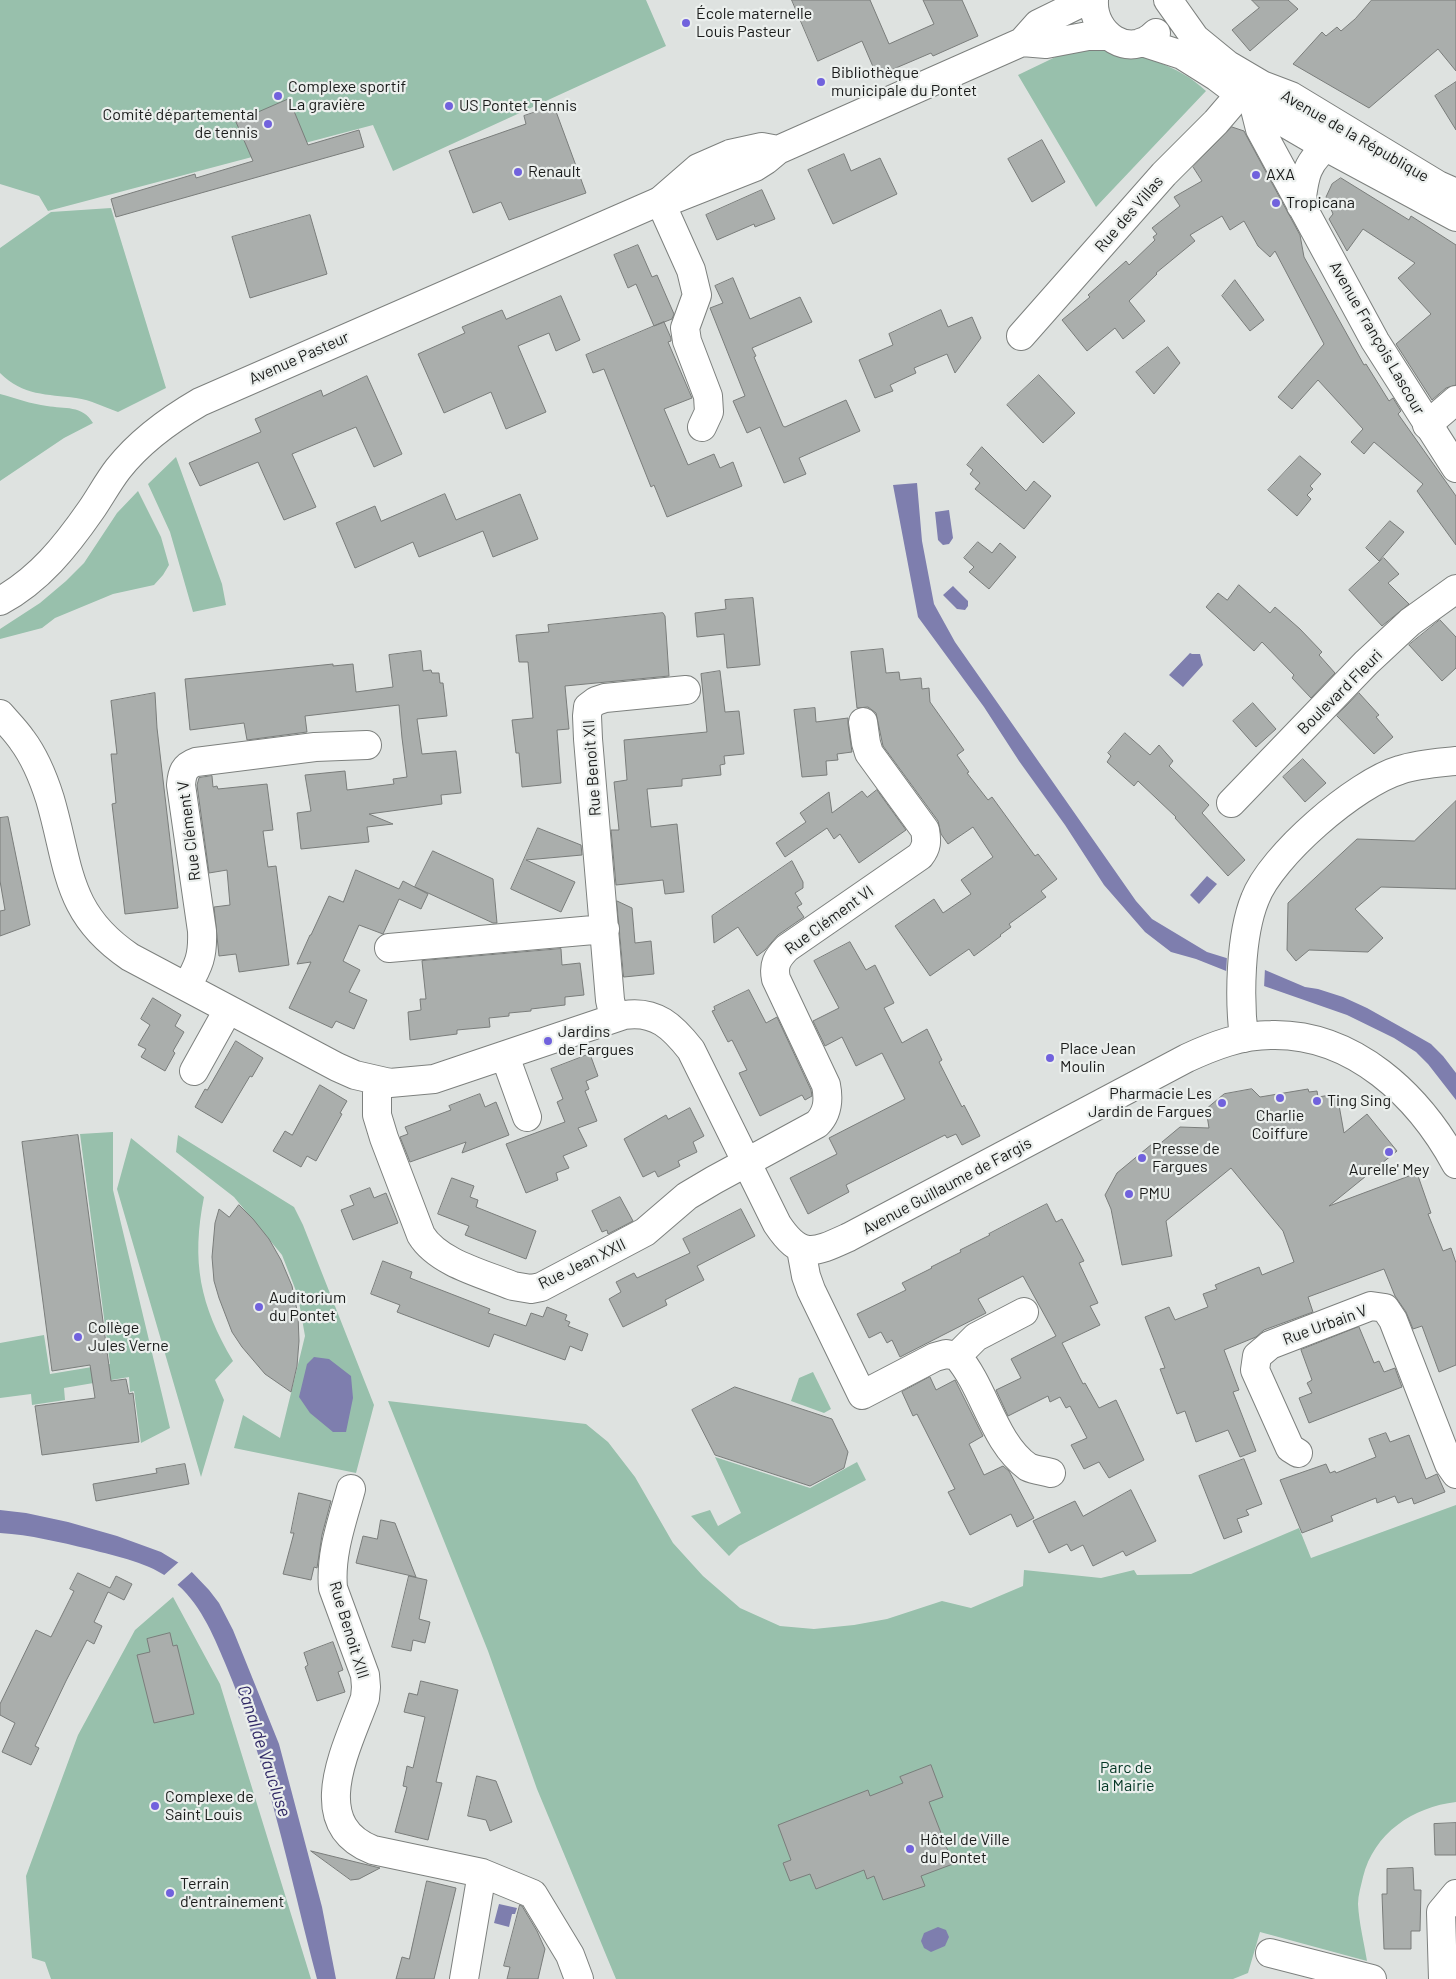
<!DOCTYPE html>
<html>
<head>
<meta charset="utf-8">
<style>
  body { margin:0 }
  canvas { display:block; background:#dee2e0 }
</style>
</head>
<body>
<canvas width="1456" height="1979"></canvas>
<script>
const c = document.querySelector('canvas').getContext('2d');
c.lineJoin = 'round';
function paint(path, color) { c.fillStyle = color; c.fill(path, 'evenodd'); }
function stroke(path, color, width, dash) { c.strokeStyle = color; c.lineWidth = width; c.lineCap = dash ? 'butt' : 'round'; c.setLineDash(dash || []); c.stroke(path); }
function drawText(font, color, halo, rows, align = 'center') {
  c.font = font + ' Barlow,sans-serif'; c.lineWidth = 4.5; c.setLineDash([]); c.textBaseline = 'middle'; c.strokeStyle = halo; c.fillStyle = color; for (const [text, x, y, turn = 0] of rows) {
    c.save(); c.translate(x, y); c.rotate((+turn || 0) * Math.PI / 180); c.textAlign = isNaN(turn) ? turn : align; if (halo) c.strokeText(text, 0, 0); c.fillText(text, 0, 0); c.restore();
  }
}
paint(new Path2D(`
  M0,0H646L666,46L393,171L373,125L48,211L39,196L0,184Z
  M1102,48C1139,55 1178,64 1206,91L1096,207L1018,75L1070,50Z
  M111,208L166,388L118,412C104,407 91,400 76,398C47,394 23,396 0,373V248L51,212Z
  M0,394C15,398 31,404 47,406C64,409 83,405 93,423L64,438L0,481Z
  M176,457L222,584L226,605L193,612L170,532L148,484Z
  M138,491L161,537L169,565L163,575L154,585L113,594L55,618L42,628L0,639V629L40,603L66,581L84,563L117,513Z
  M113,1132V1190L170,1428L141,1443L134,1391L130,1392L129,1377L64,1388L65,1400L32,1405L31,1394L0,1398V1343L44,1335L50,1374L110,1364L80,1134Z
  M178,1135L294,1207L303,1225L374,1405L356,1473L234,1448L243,1415L280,1438L305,1336L298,1296L282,1255L234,1197L176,1152Z
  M131,1138L204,1197C191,1262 200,1305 233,1361L215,1380L224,1400L201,1477L117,1189Z
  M813,1372L831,1409L824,1413L791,1401L799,1378Z
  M388,1401L586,1424L608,1442L635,1477L673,1543L703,1576L740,1608L780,1626L814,1629L854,1625L887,1619L942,1601L971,1608L1023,1586L1024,1570L1101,1578L1134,1570L1137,1575L1191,1574L1299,1528L1311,1558L1456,1505V1802C1413,1807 1374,1833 1363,1877C1361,1886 1358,1895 1358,1904C1359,1923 1364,1942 1367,1961L1260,1932L1248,1973L1233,1979H616L537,1789L488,1651Z
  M715,1457L810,1488L857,1462L866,1480L739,1546L729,1556L691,1516L710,1510L718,1526L741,1513Z
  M173,1597L220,1684L311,1979H51L45,1962L32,1958L26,1876L78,1735L135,1630Z`), '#98c0ac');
paint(new Path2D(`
  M917,483L922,541L934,604L955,642L1136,901L1152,919L1207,952L1265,970L1305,987L1318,989L1343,997L1367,1008L1417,1036L1431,1044L1443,1056L1456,1073V1100L1428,1064L1416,1052L1394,1038L1347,1015L1264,986L1196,959L1171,952L1145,932L1104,885L1065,825L1019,761L984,707L918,617L893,485Z
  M949,510L953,538L949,544L943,545L938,540L935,512Z
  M953,586L968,601V606L965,610L957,609L943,595Z
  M1190,653L1192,654H1200L1203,665L1183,687L1169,675Z
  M1207,876L1217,884L1199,904L1190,895Z
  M314,1357L329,1359L351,1376L353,1398L346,1432H333L310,1413L299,1397L307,1364Z
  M0,1510L26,1513L68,1522L117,1536L161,1552L189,1569L209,1590L219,1603L233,1630L279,1744L322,1907L336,1979H317C289,1873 268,1764 225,1663C213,1634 199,1601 173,1581C148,1562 119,1557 89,1549C59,1542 31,1535 0,1533Z
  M499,1904L517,1908L515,1914H512L509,1927L494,1923Z
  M938,1927L946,1930L949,1937L945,1946L931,1952L924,1948L921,1941L924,1933Z`), '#7e7eae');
paint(new Path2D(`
  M1227,956L1265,968L1264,988L1226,974Z
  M181,1560L194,1570L175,1587L162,1577Z`), '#dee2e0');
const building = new Path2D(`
  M792,0H870L889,44L934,24L923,0H962L978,36L933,56L931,53L877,76L862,41L818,61Z
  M1252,0H1288L1298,9L1250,51L1232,30L1259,8Z
  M1372,0H1456V71L1438,49L1369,108L1293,64L1322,32L1326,36L1337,27L1341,31L1355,19Z
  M1456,82V130L1435,96Z
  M289,99L308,145L359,130L364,147L116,217L111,199L195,174L196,178L253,161L236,122Z
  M554,106L586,193L509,220L501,202L473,213L449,151L526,124L524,116Z
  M1232,127L1244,131L1246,135L1300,235L1304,257L1364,365L1366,364L1389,401L1393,398L1401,411L1398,414L1456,496V545L1417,491L1423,484L1374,442L1364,454L1351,442L1363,429L1318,380L1292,409L1278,397L1324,344L1275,251L1270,257L1258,246L1244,221L1230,230L1222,216L1190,235L1195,241L1156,273L1157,274L1129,301L1145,321L1123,339L1115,328L1087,351L1062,320L1090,297L1088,295L1126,261L1129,265L1155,240L1153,237L1157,234L1152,228L1180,206L1174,197L1202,181L1193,167Z
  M1042,140L1065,182L1032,202L1008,159Z
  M844,154L851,171L880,158L897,194L833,224L808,170Z
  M1341,178L1409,220L1411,216L1456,245V385L1446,388L1432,400L1396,344L1431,314L1398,278L1415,263L1363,229L1347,251L1329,219L1333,214L1326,197L1332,184Z
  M762,190L775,219L755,227L754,224L717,240L706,215Z
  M310,215L327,274L250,298L232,237Z
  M638,245L652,277L657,275L674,314L672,319L654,326L636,284L628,288L614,255Z
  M733,278L750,319L800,297L812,322L752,348L756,356L754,357L783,426L785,427L846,400L860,431L799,458L806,474L784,483L760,427L747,433L733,401L745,396L710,308L723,303L715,286Z
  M1235,280L1264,320L1250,331L1222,296Z
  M561,296L580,340L556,351L549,333L518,346L546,412L506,429L491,392L444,413L418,354L465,333L462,327L502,310L506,319Z
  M941,310L948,327L972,317L981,338L955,373L947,354L914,368L916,373L890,385L893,391L875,398L859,360L893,345L889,334Z
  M664,322L671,338V341L668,342L692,398L664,409L688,465L714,454L720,468L733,462L742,486L667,517L654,485L651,487L604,369L593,373L586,355Z
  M1168,347L1180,363L1154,394L1136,372Z
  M1039,375L1075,413L1043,443L1007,405Z
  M367,376L402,454L374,467L356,427L292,454L316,507L284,520L258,462L200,486L189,463L261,432L255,419L321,390L323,396Z
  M982,447L1026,491L1034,481L1051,496L1024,529L975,489L980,483L970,474L973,470L967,465Z
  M1300,456L1321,474L1310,486L1313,489L1307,495L1311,499L1297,516L1268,490Z
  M445,494L456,520L520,494L538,539L493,557L483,531L419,557L413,542L355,568L336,523L375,506L381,521Z
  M1390,521L1404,532L1379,561L1366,548Z
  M978,542L992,553L1000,543L1016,557L989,589L969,572L974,567L964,558Z
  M1384,558L1399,574L1388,583L1409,604L1382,626L1349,590Z
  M1239,585L1270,613L1275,607L1300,629L1322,652L1319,655L1335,673L1311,698L1292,678L1294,675L1262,642L1254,651L1206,607L1218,593L1227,600Z
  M753,598L760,665L727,668L724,634L697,637L695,613L726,609L725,600Z
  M663,613L665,616L669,676L565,686L569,729L557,730L561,783L522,787L519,753H516L512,720L533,718L528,662H519L516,635L549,632L548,625Z
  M1440,620L1456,637V668L1442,681L1409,645Z
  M883,649L886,673L899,672L900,680L921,678L922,689L929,688L930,702L964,750L957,755L969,772L967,773L988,800L992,797L1035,856L1038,854L1057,879L1041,891L1046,897L1009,924L1011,927L1000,935L1001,936L974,956L969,949L930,976L895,926L934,899L943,913L971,894L961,880L993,857L973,827L948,844L941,834L938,821L883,746L876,713L868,707L857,708L851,652Z
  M421,651L423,671L431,670L432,673H439L440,683H443L447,716L417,719L422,754L456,751L461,793L441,795L442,804L369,814L393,824L367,827L369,842L301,849L297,813L311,811L305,775L345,771L347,790L394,784L393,779L407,777L402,738L399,705L305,716L307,732L247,740L244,723L190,730L185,679L333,664V666L353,664L356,692L393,687L389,655Z
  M720,671L725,712L739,711L744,754L724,756L725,764L720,765L721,775L682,779V786L647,789L651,827L677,824L684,892L665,894L663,880L616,885L611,830H619L614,782L627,780L624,740L707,732L701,674Z
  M155,693L157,728L178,908L125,914L112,804L116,803L111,754H117L111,701Z
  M1359,693L1379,715L1376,717L1393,737L1374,754L1337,716Z
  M1253,703L1276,729L1256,747L1233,721Z
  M815,708L816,722L848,718V724L852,752L837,754L838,760L826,761L827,775L802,777L794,710Z
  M1125,733L1150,755L1159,745L1173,761L1169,766L1209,805L1202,813L1245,860L1228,876L1175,818L1176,817L1138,781L1134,786L1107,762L1111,756L1108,753Z
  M1303,759L1326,783L1305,802L1283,777Z
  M212,776L213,787L217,786L218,789L267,784L273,830L263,831L268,867L276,866L289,965L239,972L236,954L219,956L214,907L230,905L227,870L209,873L197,785L199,778Z
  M877,790L906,830L859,863L840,834L834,839L827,828L785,857L776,843L806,822L800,813L829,792L832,813L862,791L867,797Z
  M1456,801V889L1381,887L1355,909L1383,938L1368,952L1309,950L1296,961L1287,950L1288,903L1357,839L1414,841Z
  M8,817L30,925L0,936V911L5,910L0,881V818Z
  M538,828L581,845L582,855L526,860L575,882L561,912L511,889Z
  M433,851L493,879L497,923H493L415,887Z
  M792,861L803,882V888L795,893L802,904L797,907L804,917L778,935L765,950L757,956L738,927L714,943L712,916Z
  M356,870L399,889L403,881L428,894L421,909L399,899L383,934L359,925L343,961L360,970L349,992L367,1000L354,1029L336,1021L332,1028L289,1008L311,962L297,964L310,935H311L329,896L343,902Z
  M617,901L632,908L635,943L651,941L654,974L624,977Z
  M850,942L866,970L875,965L894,1003L884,1008L902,1043L927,1029L942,1060L939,1062L962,1107L964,1105L980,1136L962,1145L956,1134L947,1138L945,1135L846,1185L849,1192L808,1214L790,1178L837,1154L829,1138L905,1099L882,1053L856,1066L842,1037L825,1046L813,1021L839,1008L814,961Z
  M561,949L562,965L580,963L584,995L565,997V1005L531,1009V1011L509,1013V1016L489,1018L490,1027L457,1030V1034L410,1040L408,1012L421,1010L420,999H426L422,961Z
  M749,990L766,1023L777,1017L811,1090L812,1096L805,1100L802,1095L760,1116L739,1073L747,1070L732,1040L728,1042L712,1011L715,1010L714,1007Z
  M153,998L181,1015L175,1026L184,1032L173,1051L175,1053L165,1071L141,1057L146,1049L138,1045L150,1025L141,1019Z
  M236,1041L263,1058L252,1077L250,1076L222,1123L195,1107L205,1089L207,1090Z
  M590,1054L598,1076L586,1081L589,1089L585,1091L597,1121L578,1128L587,1146L563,1156L569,1168L556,1173L558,1180L526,1193L506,1144L565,1122L557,1102L563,1099L551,1069Z
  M320,1085L347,1101L340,1113L342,1114L316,1161L307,1156L301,1167L273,1151L285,1131L292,1135Z
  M1252,1089L1260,1097L1308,1089L1309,1092L1317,1091L1318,1097L1337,1094L1344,1133L1367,1114L1397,1151L1329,1206L1417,1173L1431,1213L1428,1214L1443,1251L1451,1248L1456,1263V1365L1439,1372L1422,1326L1413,1329L1406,1312L1395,1296L1384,1269L1308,1297L1313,1312L1264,1330L1256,1337L1224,1350L1239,1390L1233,1392L1256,1451L1240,1457L1228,1430L1196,1442L1185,1411L1177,1414L1160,1369L1165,1368L1145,1317L1169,1307L1175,1320L1208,1307L1203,1294L1217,1289L1215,1285L1259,1267L1262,1275L1294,1262L1283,1231L1231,1168L1166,1221L1172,1256L1122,1265L1111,1209L1105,1195L1117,1173L1152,1144L1156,1147L1180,1127L1209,1128L1206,1109L1224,1094Z
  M480,1094L485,1107L496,1102L509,1135L462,1153L466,1142L410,1162L400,1137L408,1134L405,1127L451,1110L449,1106Z
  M690,1108L704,1136L693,1142L697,1152L678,1161L680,1166L658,1177L655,1171L643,1177L624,1139L666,1115L668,1119Z
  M78,1135L111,1381L126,1379L129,1394L133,1393L139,1442L42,1455L35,1406L95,1398L90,1365L52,1371L22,1142Z
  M452,1178L474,1186L470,1197L478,1200L476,1207L536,1231L526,1259L465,1235L469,1226L438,1214Z
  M370,1188L374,1198L386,1193L398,1223L353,1240L341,1210L354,1205L350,1196Z
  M620,1197L633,1221L608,1234L607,1230L602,1232L592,1211Z
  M1047,1204L1056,1222L1062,1219L1084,1261L1079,1263L1098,1303L1090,1306L1100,1325L1062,1343L1083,1384L1085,1383L1099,1408L1116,1400L1144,1460L1109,1478L1099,1462L1084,1469L1071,1445L1087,1438L1070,1406L1066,1408L1060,1397L1050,1402L1048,1396L1008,1416L996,1390L1021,1378L1011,1359L1056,1336L1023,1276L978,1299L986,1313L900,1357L892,1340L887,1343L881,1332L869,1338L857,1314L906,1290L902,1283L932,1268L931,1267L961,1252L960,1250L990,1235L989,1234Z
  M239,1205L253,1219L269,1239L281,1260L292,1286L298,1315L299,1341L297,1366L291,1392L265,1374L242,1347L232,1332L219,1298L214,1281L212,1257L215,1223L219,1209L229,1217Z
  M741,1209L755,1236L697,1266L704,1280L665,1300L667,1305L623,1327L609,1299L621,1292L616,1282L634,1273L637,1278L690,1253L683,1239Z
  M383,1261L412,1272L410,1278L490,1309L488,1313L526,1326L531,1313L543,1317L547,1307L567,1315L565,1320L570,1322L568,1326L588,1334L582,1351L570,1346L565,1360L494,1334L489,1347L397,1312L400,1305L371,1294Z
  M1359,1327L1374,1363L1379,1361L1384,1372L1395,1368L1402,1387L1309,1423L1299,1398L1312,1393L1307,1383L1312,1380L1301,1350Z
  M930,1377L936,1390L955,1380L983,1436L969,1444L984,1475L1003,1466L1009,1471L1034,1518L1017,1527L1011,1514L970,1535L948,1492L955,1489L917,1414L913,1416L902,1392Z
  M735,1387L832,1419L848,1452L844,1468L810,1486L715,1455L692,1410Z
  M1386,1433L1390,1442L1409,1435L1426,1479L1437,1474L1445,1492L1414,1504L1412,1498L1398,1503L1395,1496L1377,1503L1376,1498L1331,1516L1333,1521L1302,1533L1280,1480L1326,1464L1330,1473L1335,1471L1336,1473L1376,1457L1369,1439Z
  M1244,1459L1262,1504L1246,1510L1249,1515L1237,1519L1242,1532L1224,1539L1199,1476Z
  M185,1464L189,1484L96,1501L93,1484L157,1473L156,1469Z
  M1131,1490L1156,1541L1126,1556L1123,1551L1093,1566L1083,1545L1071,1551L1067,1544L1049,1553L1033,1521L1075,1501L1083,1516Z
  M299,1493L331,1501L322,1535L317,1568L314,1567L311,1580L283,1574L294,1533H291Z
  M381,1520L395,1523L416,1577L356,1563L363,1536L377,1539Z
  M78,1573L110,1588L116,1576L132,1584L124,1600L108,1592L94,1622L102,1626L94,1644L87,1640L66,1681L35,1746L39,1748L31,1765L2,1752L15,1723L0,1715V1704L36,1630L51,1637L74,1591L70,1589Z
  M409,1576L427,1580L419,1619L430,1622L425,1643L413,1640L411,1651L392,1647Z
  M170,1633L173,1646L177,1645L194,1714L154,1723L137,1655L150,1652L147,1639Z
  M333,1642L343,1670L338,1672L345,1692L317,1701L305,1667L308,1665L304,1653Z
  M421,1681L458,1690L436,1782L442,1783L428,1840L395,1832L407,1787L403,1786L407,1766L413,1768L425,1717L404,1712L409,1693L417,1695Z
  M931,1765L943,1797L929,1802L953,1864L921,1876L925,1886L883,1900L874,1876L867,1879L864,1870L816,1889L810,1874L790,1881L783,1863L791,1860L778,1825L868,1790L870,1796L903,1783L900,1777Z
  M477,1776L496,1781L512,1822L490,1831L486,1820L468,1816Z
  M1456,1823V1855H1435L1434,1824Z
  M311,1851L380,1868L359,1879L351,1880Z
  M1413,1868L1414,1890H1421L1420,1931H1411V1949H1384L1382,1894H1387V1869Z
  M427,1881L456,1888L434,1979H396L402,1957L409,1959Z
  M520,1905L522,1906L537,1931L545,1949L538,1979H507L510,1967L504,1966Z`);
paint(building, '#aaaeac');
stroke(building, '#7a7d7b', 1);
const minor = new Path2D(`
  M660,201L691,270L697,295L685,328L687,341L708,396L709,412L702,427
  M1021,336L1164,174L1216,122L1240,94
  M1427,425L1456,400
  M0,714C7,722 16,731 22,740C34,756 44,780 50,799C70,867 65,913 130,957L337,1067L355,1075L390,1083L434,1079L624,1015C656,1010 673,1027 691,1050L777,1224C801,1260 814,1253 849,1237L1187,1058C1213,1046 1241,1035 1271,1035C1354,1033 1419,1096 1456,1164
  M1231,803L1366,663L1410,622L1456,589
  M389,948L605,929
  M187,986C199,965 203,956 202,931L181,785C182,773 184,766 196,762L315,747L367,745
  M614,1018L610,1000L588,739L587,716L588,707L596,701L605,698L686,690
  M1244,1038C1239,999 1240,936 1255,899C1271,856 1356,783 1400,770C1418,764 1437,763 1456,761
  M505,1056L527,1117
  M194,1071L228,1010
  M377,1081V1115L384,1138L421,1235C438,1263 484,1274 513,1286L531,1289L541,1287L645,1232L687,1196L714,1180L817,1124C828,1113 829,1100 826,1085L776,979C773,965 777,958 787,948L920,856C927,847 927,841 925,830L869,753L866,743L863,722
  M801,1249L806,1276L811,1290L862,1395L935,1357L946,1354L957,1356C985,1388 993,1442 1028,1467C1034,1470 1044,1471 1051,1473
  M957,1356L976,1337L1024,1312
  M1298,1453L1290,1448L1255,1370L1257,1356L1270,1345L1371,1306L1385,1308L1393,1320L1449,1464L1456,1474
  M351,1489C342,1522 330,1554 333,1588L365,1675L366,1687L365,1698C348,1746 305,1823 373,1850L482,1873L533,1894L570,1955L579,1979
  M1270,1953L1372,1979
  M464,1979L482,1873
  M1443,1979L1441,1912L1456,1894`);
const major = new Path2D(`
  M1094,0C1092,35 1130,60 1156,33
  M1168,0L1195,38L1228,65L1262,85L1291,96L1438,185L1456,193
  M1022,42L1046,44L1088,36H1108
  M1142,42L1182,55L1217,77L1254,105L1326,147L1456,217
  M1254,105L1260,129L1375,341L1456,468
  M669,201L755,167L766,160L778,150L1022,42L1038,24L1087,0
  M1301,206C1304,177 1306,160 1333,142H1343
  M0,601C39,580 66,546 91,510C100,497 108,482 118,469C140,441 169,420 200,402L660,201L698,168L730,154L762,147L778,150`);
stroke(minor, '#7d807e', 30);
stroke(major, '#7d807e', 30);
stroke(minor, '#fff', 28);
stroke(major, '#fff', 28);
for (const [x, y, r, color] of [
  [686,23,5,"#7162dd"],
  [821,82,5,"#7162dd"],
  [278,96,5,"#7162dd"],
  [449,106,5,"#7162dd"],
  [268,124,5,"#7162dd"],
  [518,172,5,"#7162dd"],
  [1256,175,5,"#7162dd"],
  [1276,203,5,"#7162dd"],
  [548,1041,5,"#7162dd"],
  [1050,1058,5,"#7162dd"],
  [1280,1098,5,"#7162dd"],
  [1317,1101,5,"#7162dd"],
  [1222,1103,5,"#7162dd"],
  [1389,1152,5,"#7162dd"],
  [1142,1158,5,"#7162dd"],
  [1129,1194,5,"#7162dd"],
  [259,1307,5,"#7162dd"],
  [78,1337,5,"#7162dd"],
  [155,1806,5,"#7162dd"],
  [910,1849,5,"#7162dd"],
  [170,1893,5,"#7162dd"]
]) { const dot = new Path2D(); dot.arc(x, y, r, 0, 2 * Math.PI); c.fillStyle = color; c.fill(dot); stroke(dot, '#ebefed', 2); }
drawText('16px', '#1a1b1a', '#ebefed', [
  ["École maternelle",696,14],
  ["Louis Pasteur",696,32],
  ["Bibliothèque",831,73],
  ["municipale du Pontet",831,91],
  ["Complexe sportif",288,87],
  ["La gravière",288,105],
  ["US Pontet Tennis",459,106],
  ["Comité départemental",258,115,"right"],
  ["de tennis",258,133,"right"],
  ["Renault",528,172],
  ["AXA",1266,175],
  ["Tropicana",1286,203],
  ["Jardins",558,1032],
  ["de Fargues",558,1050],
  ["Place Jean",1060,1049],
  ["Moulin",1060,1067],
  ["Pharmacie Les",1212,1094,"right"],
  ["Jardin de Fargues",1212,1112,"right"],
  ["Ting Sing",1327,1101],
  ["Charlie",1280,1116,"center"],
  ["Coiffure",1280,1134,"center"],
  ["Presse de",1152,1149],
  ["Fargues",1152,1167],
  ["Aurelle' Mey",1389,1170,"center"],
  ["PMU",1139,1194],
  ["Auditorium",269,1298],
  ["du Pontet",269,1316],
  ["Collège",88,1328],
  ["Jules Verne",88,1346],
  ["Complexe de",165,1797],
  ["Saint Louis",165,1815],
  ["Hôtel de Ville",920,1840],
  ["du Pontet",920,1858],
  ["Terrain",180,1884],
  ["d'entrainement",180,1902]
], 'left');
drawText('16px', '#1a1b1a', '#ebefed', [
  ["Avenue de la République",1355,136,30],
  ["Rue des Villas",1129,214,-49],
  ["Avenue François Lascour",1377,338,60],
  ["Avenue Pasteur",299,358,-24],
  ["Boulevard Fleuri",1340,692,-45],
  ["Rue Benoit XII",592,768,-94],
  ["Rue Clément V",189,831,-97],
  ["Rue Clément VI",829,920,-36],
  ["Avenue Guillaume de Fargis",947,1186,-28],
  ["Rue Jean XXII",582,1264,-26],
  ["Rue Urbain V",1325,1325,-20],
  ["Rue Benoit XIII",349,1630,73]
]);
drawText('16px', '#043725', '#ebefed', [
  ["Parc de",1126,1768],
  ["la Mairie",1126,1786]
]);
drawText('italic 18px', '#2f2764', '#ebefed', [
  ["Canal de Vaucluse",264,1751,72]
]);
</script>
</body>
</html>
